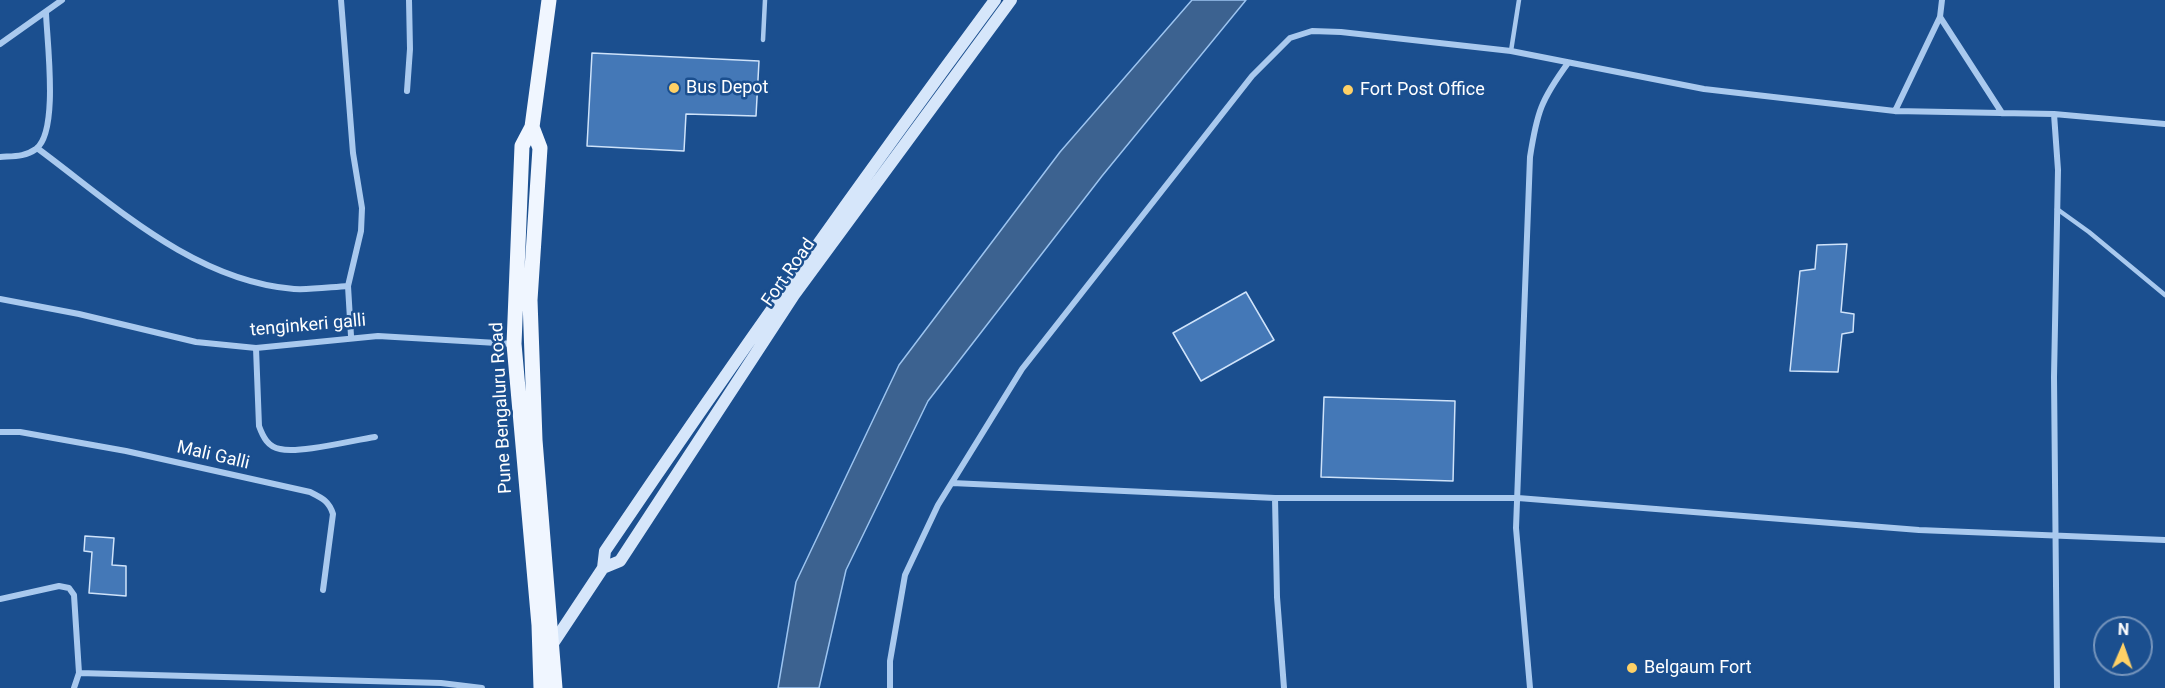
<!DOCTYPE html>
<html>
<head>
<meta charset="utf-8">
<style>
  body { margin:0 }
  #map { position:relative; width:2165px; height:688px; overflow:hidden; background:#1b4f8f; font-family:Roboto,sans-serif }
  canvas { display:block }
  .north { position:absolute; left:2093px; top:616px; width:60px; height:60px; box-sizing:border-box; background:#1b4f8f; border:2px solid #7695bc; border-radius:50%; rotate:2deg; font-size:16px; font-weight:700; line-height:24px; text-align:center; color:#fff }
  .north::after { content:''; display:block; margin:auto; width:21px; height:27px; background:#ffd166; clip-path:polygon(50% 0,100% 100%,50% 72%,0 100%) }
</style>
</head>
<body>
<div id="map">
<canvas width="2165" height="688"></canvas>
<div class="north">N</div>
</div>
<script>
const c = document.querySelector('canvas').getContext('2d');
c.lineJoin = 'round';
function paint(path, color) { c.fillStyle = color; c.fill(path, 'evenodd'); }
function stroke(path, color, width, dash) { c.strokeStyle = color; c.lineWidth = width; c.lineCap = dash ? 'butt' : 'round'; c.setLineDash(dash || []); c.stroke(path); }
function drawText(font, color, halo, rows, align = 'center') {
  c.font = font + ' Roboto,sans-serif'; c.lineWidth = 5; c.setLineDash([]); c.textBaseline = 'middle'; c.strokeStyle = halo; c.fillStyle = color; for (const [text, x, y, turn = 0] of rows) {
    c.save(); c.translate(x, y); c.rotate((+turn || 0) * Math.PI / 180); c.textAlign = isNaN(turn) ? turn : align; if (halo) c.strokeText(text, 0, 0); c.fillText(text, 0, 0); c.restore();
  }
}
const water = new Path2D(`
  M1192,0H1246L1102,176L928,401L846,570L819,688H778L796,582L899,365L1060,152Z`);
paint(water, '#3c6290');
stroke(water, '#9cc4f0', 1.5);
const building = new Path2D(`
  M592,53L759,61L756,116L686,114L684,151L587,146Z
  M1847,244L1841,312L1854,314L1853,332L1842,334L1838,372L1790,371L1800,271L1815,269L1817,245Z
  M1246,292L1274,340L1201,381L1173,333Z
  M1324,397L1455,401L1453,481L1321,477Z
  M85,536L114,538L112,565L126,566V596L89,593L92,552L84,551Z`);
paint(building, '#4478b7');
stroke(building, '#cfe3fa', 1.5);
stroke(new Path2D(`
  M763,40L765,0
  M1511,51L1519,0
  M2057,209L2089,232L2165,295`), '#a9c9ee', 4.5);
stroke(new Path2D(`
  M341,0L353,153L362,208L361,231L348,286L351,336
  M1940,17L2002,113
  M0,44L62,0
  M407,91L410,49L409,0
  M1895,111L1940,17L1942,0
  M2054,114L2058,170L2054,377L2057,688
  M37,148C114,205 194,281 294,289C311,290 331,287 348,286
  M0,157C13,156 25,157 36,149C59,132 47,42 46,13
  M0,299L79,314L196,342L256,348L378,336L514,344
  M256,348L259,426C263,437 268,447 280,449C299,454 354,440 375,437
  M0,432H20L126,451L310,492C322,498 329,501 333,514L323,590
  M952,483L1275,498H1518L1919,530L2165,540
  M1275,498L1277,597L1284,688
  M0,599L59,586L69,588L74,595L79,673L74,688
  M79,673L441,683L482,688
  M890,688V661L905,575L938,505L1022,369L1252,76L1290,38L1312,31L1341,32L1511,51L1704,89L1895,111L2054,114L2165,124
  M1530,688L1516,528L1530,157C1537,112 1541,100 1568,63`), '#a9c9ee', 6);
stroke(new Path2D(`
  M603,568L620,561L794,295L1011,0
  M550,648L603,568L605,551C731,365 861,181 995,0`), '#d6e6fa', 12);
stroke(new Path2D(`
  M549,0L532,127L540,148L530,300L535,440L555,688
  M532,127L522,146L514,344L539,625L541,688`), '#f0f6ff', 15);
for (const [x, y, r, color] of [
  [674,88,6,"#ffd166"],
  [1348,90,6,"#ffd166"],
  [1632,668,6,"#ffd166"]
]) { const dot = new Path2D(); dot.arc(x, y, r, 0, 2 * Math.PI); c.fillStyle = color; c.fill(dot); stroke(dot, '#1b4f8f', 2); }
drawText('18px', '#fff', '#1b4f8f', [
  ["Bus Depot",686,88],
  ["Fort Post Office",1360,90],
  ["Belgaum Fort",1644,668]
], 'left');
drawText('18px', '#fff', '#1b4f8f', [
  ["Fort Road",789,273,-55],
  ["tenginkeri galli",308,326,-5],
  ["Pune Bengaluru Road",502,408,-93],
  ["Mali Galli",213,456,13]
]);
</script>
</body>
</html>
